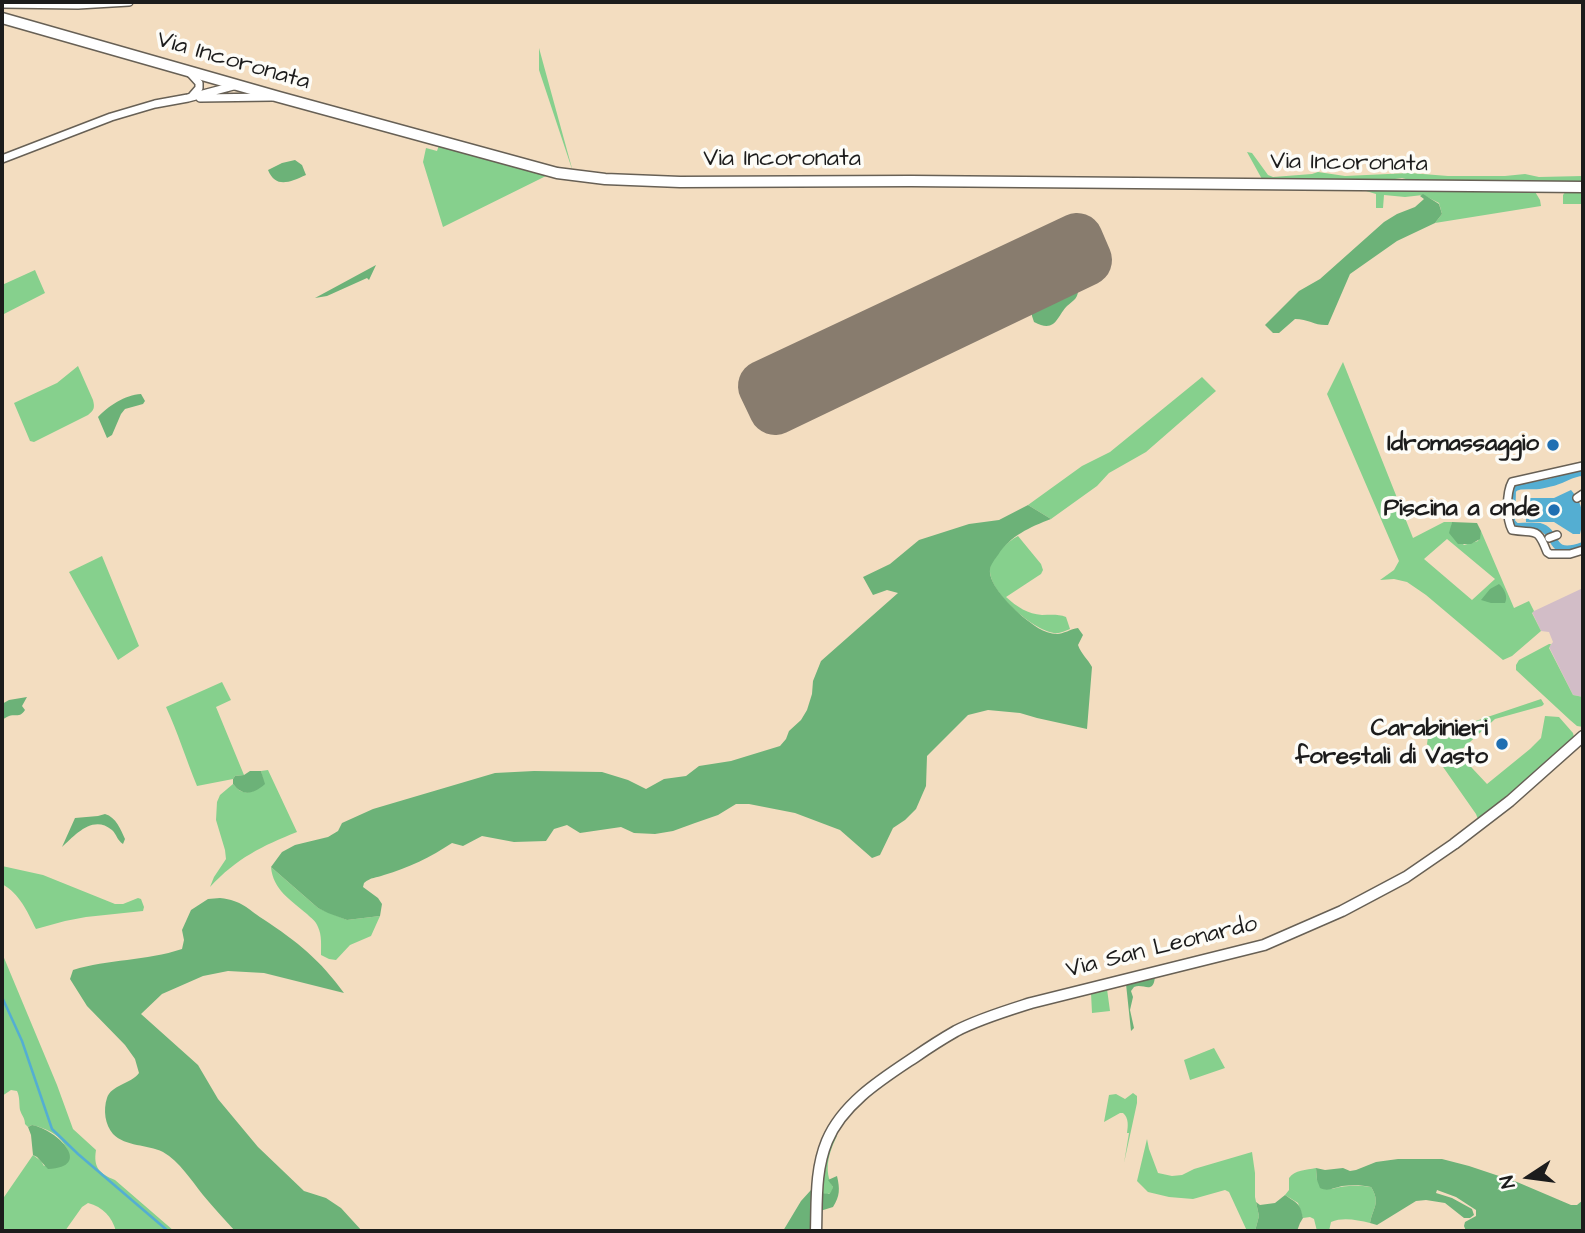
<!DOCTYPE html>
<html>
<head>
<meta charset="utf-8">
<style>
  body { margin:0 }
  #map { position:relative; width:1585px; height:1233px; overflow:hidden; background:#f3ddc0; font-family:"Architects Daughter",sans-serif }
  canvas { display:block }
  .frame { position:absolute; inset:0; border:4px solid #1c1c1c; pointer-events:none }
  .north { position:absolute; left:1494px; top:1142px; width:70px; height:70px; -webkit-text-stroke:5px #fdfcf7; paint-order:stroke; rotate:257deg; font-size:19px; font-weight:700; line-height:28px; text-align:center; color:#1c1c1c }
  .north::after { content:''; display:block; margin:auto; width:24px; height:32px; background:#1c1c1c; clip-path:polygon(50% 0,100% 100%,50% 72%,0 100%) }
</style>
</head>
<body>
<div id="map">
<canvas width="1585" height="1233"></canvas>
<div class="frame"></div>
<div class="north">N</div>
</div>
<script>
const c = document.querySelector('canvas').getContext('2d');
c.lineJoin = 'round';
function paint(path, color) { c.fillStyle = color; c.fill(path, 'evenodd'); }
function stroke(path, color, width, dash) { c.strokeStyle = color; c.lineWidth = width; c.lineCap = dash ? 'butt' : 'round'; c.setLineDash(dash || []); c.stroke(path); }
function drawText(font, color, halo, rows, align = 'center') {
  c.font = font + ' "Architects Daughter",sans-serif'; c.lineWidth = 7; c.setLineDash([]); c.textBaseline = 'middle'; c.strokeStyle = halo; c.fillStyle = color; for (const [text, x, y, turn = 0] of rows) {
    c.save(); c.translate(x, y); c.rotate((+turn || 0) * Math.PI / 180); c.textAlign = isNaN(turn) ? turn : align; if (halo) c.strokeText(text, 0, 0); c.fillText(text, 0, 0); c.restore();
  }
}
paint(new Path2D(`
  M1583,588V697L1573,695L1549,647L1553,642L1549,632L1541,631L1532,612Z`), '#d2bdc7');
paint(new Path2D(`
  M539,48L573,172L539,70Z
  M439,145L548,175L443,227L423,162L426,148L437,151Z
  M1247,152L1252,153L1268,175L1273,177L1312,174L1318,172L1345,176L1410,173L1448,176H1505L1525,174L1539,177L1583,176V183L1417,182L1402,178L1381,181H1263Z
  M1268,188L1534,190L1540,200L1541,206L1435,223L1442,214L1439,203L1423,195L1405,197L1384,195L1383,208H1376V194L1366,191Z
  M1583,190V204H1563V195L1566,191Z
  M35,270L45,293L2,315V285Z
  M1343,362L1413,538L1444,522H1452L1451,531L1464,545L1478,541L1481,531L1514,608L1529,601L1534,611L1532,613L1541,631L1512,656L1503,660L1426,595L1407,582L1394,579L1380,580L1394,570L1399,561L1327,394ZM1447,539L1495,579L1472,600L1424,559Z
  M78,366L93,400C95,408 94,410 88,415L34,442L30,441L14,403L57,383Z
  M1202,377L1216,391L1146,452L1109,473L1097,486L1051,519L1028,505L1082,466L1110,452Z
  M1018,536L1041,564L1043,570L1041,574L1006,597C1017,607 1028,614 1042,615C1051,615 1058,614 1066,617L1070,629C1064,631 1060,634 1054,633C1033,630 988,592 990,569C991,556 1007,542 1018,536Z
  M102,556L139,646L118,660L69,572Z
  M1549,644H1551L1549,648L1573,695L1583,697V727L1577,726L1570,720L1516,670V665L1519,660Z
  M222,682L231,700L216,707L244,775L235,776L233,779L197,786C186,759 178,733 166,707Z
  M1541,699L1544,704L1542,706L1495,719L1458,753L1487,784L1530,749L1541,738L1545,716L1559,717L1573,733L1574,737L1571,744L1479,822L1476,814L1427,744L1428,737Z
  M268,770L297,832C262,846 237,858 210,887L214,877L226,859L225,850L216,820L217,802L220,795L233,784C243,797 253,793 264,784L261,771Z
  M2,866L43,875L115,904H123L138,898L141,899L144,907L143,911L86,917L65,921L36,929C27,911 20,894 2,884Z
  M271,867L318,908L347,920L380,916L371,936L350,945L336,960L329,959L321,955C321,946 322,935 318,927C316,921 311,918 307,914C291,900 273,890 271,867Z
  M2,953L57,1085L73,1129L96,1150C93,1168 100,1174 115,1180L174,1231H116C112,1217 103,1207 88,1203L82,1207L65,1231H2V1200L33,1155L41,1161L44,1166L68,1151C61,1135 48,1129 32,1125L28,1127L25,1124C25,1118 22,1116 20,1110C19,1104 20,1097 17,1091L11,1090L2,1096Z
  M1107,989L1110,1011L1092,1013L1091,993Z
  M1214,1048L1225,1068L1190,1080L1184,1060Z
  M1133,1093L1137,1096V1103L1124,1163L1129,1133H1127C1128,1126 1129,1118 1123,1113H1120L1104,1122L1109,1095L1116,1094L1125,1099Z
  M837,1136C829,1152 823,1171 833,1187L832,1192C828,1195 825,1194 821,1193L825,1163L833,1137Z
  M1147,1139L1149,1149L1158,1173L1172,1176L1182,1175L1194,1169L1252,1152L1255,1173V1197L1259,1216L1255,1231H1247L1229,1192L1225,1190L1193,1199L1169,1197L1148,1192L1137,1181Z
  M1316,1168L1317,1180L1332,1189C1345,1185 1358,1185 1371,1187C1381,1203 1373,1207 1370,1223C1357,1220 1343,1217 1331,1222L1329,1231H1317L1314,1219L1310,1217L1303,1218L1298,1203L1285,1195L1289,1190V1178C1295,1170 1306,1170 1316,1168Z`), '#86d08d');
paint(new Path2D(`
  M295,160L302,165L306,175C290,182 276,189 268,170L282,163Z
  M1423,194L1439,204L1442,214L1435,223L1397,241L1350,274L1328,325C1315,326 1309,319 1295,319L1279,333H1273L1265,325L1299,291L1320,279L1384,222L1397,214L1415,207L1424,199L1420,196Z
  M376,265L369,280L367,278L327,296L315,298Z
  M1073,283L1078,287C1079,298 1074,300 1067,306C1057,316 1056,334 1034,322L1032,316V312L1052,301L1065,287Z
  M141,394L145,401L143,404L125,409L121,414L112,435L107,438L98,417C108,406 125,395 141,394Z
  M1028,505L1051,519C1030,527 1010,536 998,555C995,559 991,564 990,569C988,585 1012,607 1023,617C1032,624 1044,634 1057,634C1063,634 1071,629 1078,628L1083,635L1078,645C1081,654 1088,659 1092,667L1087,729L1037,718L1020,713L988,710L968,715L927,756L926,786L916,809L905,820L893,828L880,855L872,858L840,830L795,813L749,804H736L718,815L695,823L673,831L655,834L634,833L621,827L580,833L567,825L554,829L546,841L514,842L482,836L463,846L452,843C431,857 408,868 384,875C376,878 371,877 364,883L363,887L378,898L382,904L380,916L347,920L328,913L318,908L271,867L282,852L295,845L328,837L338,831L342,823L373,809L495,773L534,771L602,772L628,780L646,789L664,779L686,776L699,766L731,761L780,746L786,739L789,731L801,720L807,710L812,694L813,681L821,661L898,593L887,590L873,595L863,577L890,564L919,540L969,524L999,520Z
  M1452,522L1477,523L1481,531L1480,539L1471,544H1458L1449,533Z
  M1499,584C1505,589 1508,597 1505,603H1491L1481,600L1490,589Z
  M27,697L22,706L25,710C20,718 16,714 9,716C6,717 4,719 2,720V704L9,700Z
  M250,771H261L265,784C254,794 243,797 233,784V779L235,776L244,775Z
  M105,814C116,817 121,830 125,839L123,844C117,840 117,835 112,830C93,814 75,835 62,847L75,818L98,816Z
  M220,898C243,901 246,908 263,919C298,942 320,960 344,993L264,973L228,971L203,976L162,994L141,1014L198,1065L218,1099L258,1147L304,1191L326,1198L341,1208L362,1231H235C224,1219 213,1207 203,1195C191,1180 180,1162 163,1152C147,1144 126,1147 113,1134C105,1125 103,1110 107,1098C111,1085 131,1084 139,1073L135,1059L125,1045L87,1006L70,979L73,970C108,959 146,961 182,949L184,940L182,930L191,910L208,899Z
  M1155,977C1153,995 1144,983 1134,987L1131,991L1133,997L1130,1010L1134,1028L1131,1031L1126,984Z
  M32,1125C58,1130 94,1167 48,1169L37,1157L33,1155L31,1135L28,1127Z
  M1398,1159H1442L1469,1166L1517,1182L1571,1205H1577L1583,1200V1231H1466L1464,1226L1465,1222L1476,1216V1210L1456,1197L1437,1190L1436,1193L1452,1198L1472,1209L1474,1215L1470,1218H1464L1445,1203L1426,1200L1416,1201L1377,1225L1370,1223C1373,1207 1381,1203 1371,1187C1362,1185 1352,1185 1342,1186C1333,1188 1328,1192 1320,1188L1317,1180L1316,1168L1325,1170L1343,1168L1350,1171L1356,1170L1376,1162Z
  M837,1176C840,1189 840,1196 833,1207L820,1211L821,1193L829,1194L831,1192L833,1187L828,1180Z
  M811,1190L814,1192L812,1231H783L801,1201Z
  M1285,1195C1298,1204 1300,1203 1303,1218L1300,1223L1297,1231H1255L1259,1216L1256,1202L1260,1205L1275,1203Z`), '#6cb278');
paint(new Path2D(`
  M1571,490C1583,504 1585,516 1580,534H1573L1554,522H1526L1525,498H1554Z`), '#54aed2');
stroke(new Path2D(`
  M2,997L22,1041L52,1129L78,1154L168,1231`), '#54aed2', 2.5);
stroke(new Path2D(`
  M1583,472C1572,472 1566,478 1556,481C1550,483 1544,484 1539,485C1529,486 1518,483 1512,490L1511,522L1516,527C1523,527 1532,526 1540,527C1559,532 1547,559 1583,546`), '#54aed2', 8);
stroke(new Path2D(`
  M1077,239L1086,260L775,409L764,386Z`), '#887c6e', 52);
const street = new Path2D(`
  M2,4L78,5L129,2
  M189,72L199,83V88L192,96
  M200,98L272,97
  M2,159L111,117L155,104L188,98L237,85
  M1583,466L1512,482C1506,493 1506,519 1512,530C1536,534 1537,526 1547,552L1550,554H1570L1583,550
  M1577,498L1583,494
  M1549,538L1557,535`);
const secondary = new Path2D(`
  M2,18L279,97L557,173L605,179L680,182L911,181L1583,187
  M816,1231C817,1201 815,1170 827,1141C843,1103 882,1079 915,1057C928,1048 942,1039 956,1031C979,1019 1006,1011 1031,1003L1264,945L1342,911L1406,877L1454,844L1510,801L1583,736`);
stroke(street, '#676055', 10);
stroke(secondary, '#676055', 13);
stroke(street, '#fff', 7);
stroke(secondary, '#fff', 10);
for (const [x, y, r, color] of [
  [1553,445,7,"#1f6fb2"],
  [1554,510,7,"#1f6fb2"],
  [1502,744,7,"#1f6fb2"]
]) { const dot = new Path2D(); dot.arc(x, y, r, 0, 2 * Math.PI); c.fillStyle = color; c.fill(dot); stroke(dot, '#fdfcf7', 2.5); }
drawText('24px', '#1c1c1c', '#fdfcf7', [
  ["Via Incoronata",233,62,16],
  ["Via Incoronata",782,160],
  ["Via Incoronata",1349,164,1],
  ["Via San Leonardo",1162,948,-14]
]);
drawText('bold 24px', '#1c1c1c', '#fdfcf7', [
  ["Idromassaggio",1539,445],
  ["Piscina a onde",1540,510],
  ["Carabinieri",1488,730],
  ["forestali di Vasto",1488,758]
], 'right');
</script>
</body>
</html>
